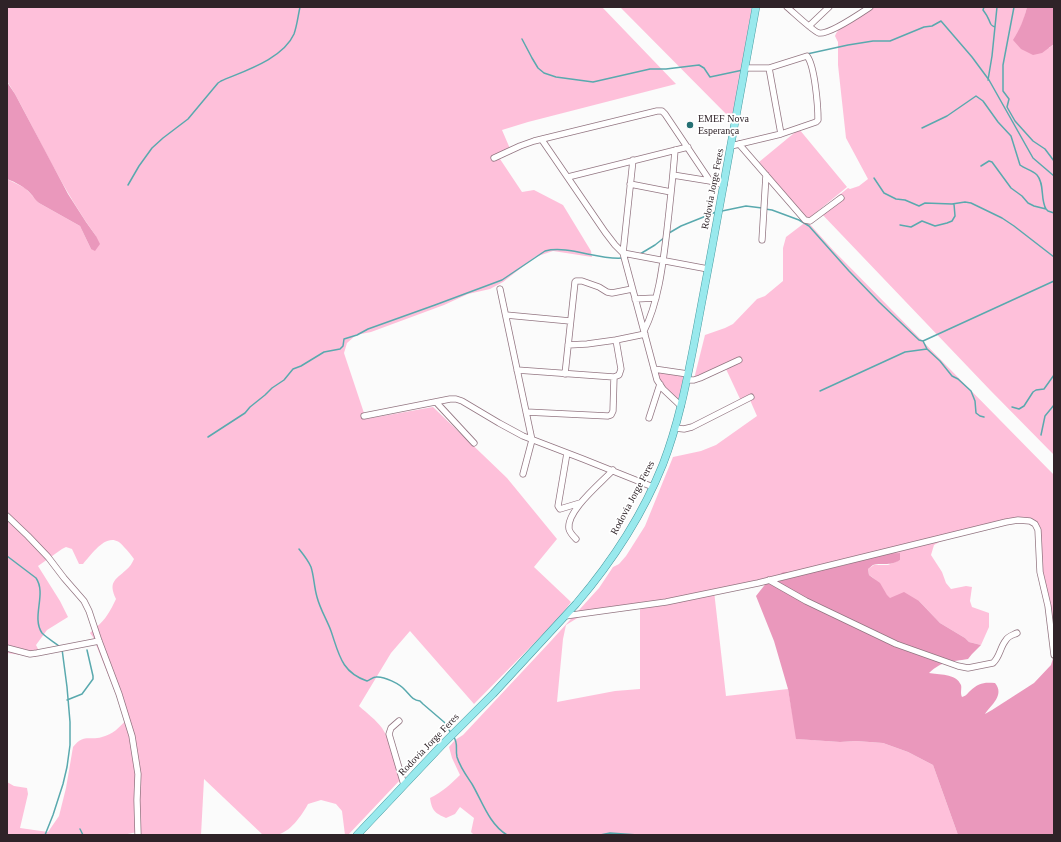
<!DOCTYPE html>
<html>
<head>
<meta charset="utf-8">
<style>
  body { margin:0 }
  #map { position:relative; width:1061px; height:842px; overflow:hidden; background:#fbfbfb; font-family:"Times New Roman",serif }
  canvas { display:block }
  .frame { position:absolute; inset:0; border:8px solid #2f2328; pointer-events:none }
</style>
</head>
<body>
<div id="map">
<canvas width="1061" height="842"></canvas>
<div class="frame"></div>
</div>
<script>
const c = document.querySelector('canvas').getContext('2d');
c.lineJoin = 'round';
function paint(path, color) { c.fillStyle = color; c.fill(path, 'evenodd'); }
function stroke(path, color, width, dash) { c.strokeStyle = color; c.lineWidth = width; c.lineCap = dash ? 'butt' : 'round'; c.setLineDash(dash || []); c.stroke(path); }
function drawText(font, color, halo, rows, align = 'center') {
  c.font = font + ' "Times New Roman",serif'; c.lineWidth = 3.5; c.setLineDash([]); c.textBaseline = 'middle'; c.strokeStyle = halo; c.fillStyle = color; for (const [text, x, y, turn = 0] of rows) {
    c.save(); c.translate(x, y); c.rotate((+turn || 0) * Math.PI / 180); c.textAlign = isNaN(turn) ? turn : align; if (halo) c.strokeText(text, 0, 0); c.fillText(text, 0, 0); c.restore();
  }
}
paint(new Path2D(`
  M7,7H602L676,84L528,122L502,130L511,151L500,159L522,192L534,190L563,205L591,251L592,257L553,251L535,257L503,282L490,289L468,294L444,305L371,332L356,335L347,343L344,353L366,419L433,407L507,478L557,539L534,567L571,602L560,617L474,704L410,631L391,653L359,706C367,713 376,720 382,728C391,741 396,764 401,779L348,835H345L342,811L336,804L321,800L308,804C302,815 290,833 276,835C272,836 268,835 263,835L204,779L201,835H138L137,832L123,835H7V782L14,786L27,788L28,794L20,828L48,832L59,816L66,788L73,747C84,733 89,741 102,737C113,734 119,728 126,720L93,637L90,633C104,621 108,616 116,599C108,582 115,580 126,570C130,567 132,563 134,559C131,555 128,551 124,547C109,528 93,553 83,564H79L72,549L66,547L62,549L38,566L60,601L68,617L47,630L36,645L40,653L35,657L7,653V179L25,188L39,203L80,226L91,249L96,236C64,192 41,142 15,94L7,81Z
  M620,7H752L741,77L732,120Z
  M874,7H1027L1024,19L1019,31L1049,48L1054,44V455L990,390L819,211L848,188L850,189L859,186L868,179L846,138L838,65V42L835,36C840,23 862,14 874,7Z
  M799,129L847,187L807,220L759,162Z
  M807,221L833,250L1054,475V656L1047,612L1040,586L1038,525L1018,522L952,535L934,545L931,555L942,572L946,583L951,589L966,586L972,587L970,601L972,607L989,613V627L981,645L969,642L965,638L940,623L919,601L890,599C882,591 879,580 869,575L868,569L874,565H888L900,560L899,553L827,569L783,572L778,575L714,591L726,696L788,689L797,739L840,742L856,741L883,743L908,752L933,765L958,835H474L471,832L474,818L460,807L455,814L446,818C435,813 432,811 430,798C442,792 451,784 460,775L452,758L449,747L455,740L463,735L550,642L599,588L613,567L619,564L626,556L645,526L673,457L701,451L716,445L757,416L750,400L741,401L726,369L693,383L705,335L725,328L733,324L757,299L765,296L783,281V248L786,237ZM640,608V689L615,691L557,702L563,639L566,625L584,614L605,611H625Z
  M657,371L686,376L680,403L659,380Z`), '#fec0da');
paint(new Path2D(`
  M1027,7H1054V44L1042,53L1033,55L1021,49L1013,40C1020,29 1024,19 1027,7Z
  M7,82L15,94L68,194L86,222L96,236L100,244L95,251L91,249L80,226L39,203C35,200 34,197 30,193C25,187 15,182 7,179Z
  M900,553V560C889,567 881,562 873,565C871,566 870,568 868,569L869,575L880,583L887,595L890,598L904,592L919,601L940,623L965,638L969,642L981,645L972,654L968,659C951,662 943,660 929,673C938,675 956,673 961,685C962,688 960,693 962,697C966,696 967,694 970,691C979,683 983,682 995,683C1005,695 991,705 985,714L992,710L1034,683L1051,665L1054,655V835H958L933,765L908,752L883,743L856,741L840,742L796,739L788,689L774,641L756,596L767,582L783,572L827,569L849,564L876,554Z`), '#ea98bc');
stroke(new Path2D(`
  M984,7L983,10C985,13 987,15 988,18C991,23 989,25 995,27
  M1014,7L1003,65V91L1009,99L1007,107L1015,121L1033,141L1045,149L1054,161
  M522,39L532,58L538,68L544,73L556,77L593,82L650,69H666L699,65L704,68L710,77L743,70
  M807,54L848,45L873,41H890L924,27L932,26L941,21L972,57L989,80L1033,158L1054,176
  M988,80L992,56L997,7
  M922,128L947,116L976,96L983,101L998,122L1011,136L1020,165C1025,169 1032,170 1037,175C1045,184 1040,199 1046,209
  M981,166L989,161L992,162L1011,188L1022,196L1028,203L1034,206L1046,209L1048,211L1054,213
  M874,178L884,193L896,199L905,200L919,206L925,203L952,204L965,202L971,203L1002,218L1014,226L1054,257
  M128,185L139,166L152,148L163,138L188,119L218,83L221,81C244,71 283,59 294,34C297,26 298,16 300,7
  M765,209L772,210L799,220L809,226L849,271L879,302L919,340L923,341L1054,281
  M722,211L746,206L762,208
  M900,225L911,227L922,221L935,226L947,223L952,221L955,216L954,204
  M669,233L681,226L716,212
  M640,254L655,245L665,237
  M923,341L927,349L940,361L952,376L958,379L971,391L975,401L976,413L980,416L984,417
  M820,391L905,352L927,349
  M1012,407L1019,409L1024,406L1033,392L1036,390L1044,389L1054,375
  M1041,435L1045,416L1054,405
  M208,437L245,413L250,407L265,395L272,388L284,380L293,369L301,366L324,352L340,349L343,346L344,339L357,335L368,329L435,305L502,280L545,251C568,245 598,260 622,258
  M299,549C303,554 308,560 311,567C314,576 314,587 317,597C320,609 327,620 331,631C339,654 341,672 367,681C370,680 373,677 376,677C384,676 400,684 405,690C410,695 412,700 420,701L423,704L444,722L451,733
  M7,556L36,578C47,594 31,617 42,633C47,638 54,642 59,646
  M67,700L82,694L93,679V676L87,650
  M453,736C459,743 455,749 457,757C460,767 466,775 472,784C482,801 489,824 507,835
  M80,829L83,835
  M45,835L53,815L63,784L67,767L70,745V722L67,687L62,649
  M600,835L610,833L638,835`), '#59a9ae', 1.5);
const minor = new Path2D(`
  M787,7C793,12 814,32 819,33C829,35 861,13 870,7
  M809,26L829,7
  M769,68L781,134
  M542,140L605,232L615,245L623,253L708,269
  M739,144L805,220L810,221L841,198
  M731,146L781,134L816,122L818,120C818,107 815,66 807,56L769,68H745
  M494,158L520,146L534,141L657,111H662L665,114L710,181
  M633,160L623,253L657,380L663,389L681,406
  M673,175L710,181L724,185
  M568,177L688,147
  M630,184L671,192
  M762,240L766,175
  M500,289L532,440L523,474
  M635,299L656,298
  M506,315L570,321
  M644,331C659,301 663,263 667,230C670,203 673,177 675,150
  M568,345L587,344L616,340
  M654,369L688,374
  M517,370L614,377
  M565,374L575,282L576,281H582L599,287L607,292L612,293L632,289
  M687,380H694L700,378L739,360
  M436,402L474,443
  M526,412L608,416L611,415L613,411L614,377L619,375L621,369L616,340L645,334
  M364,416L450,399H456L462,401L499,423L523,436L583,459L653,487
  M649,418L660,384
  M675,428L684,429L692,427L751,397
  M567,453L558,506L560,509L580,503
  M7,516L28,536L48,557L64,578L84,601L89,611L99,641L119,694L132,736L138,774L137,800L138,835
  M576,539C573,536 570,533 569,529C566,511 601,483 613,470
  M769,580L806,601L896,644L958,666L968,668L993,663C1000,657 1000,647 1006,640C1008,636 1013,635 1017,633
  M565,616L666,602L758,583L1006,522L1018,520L1030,521L1035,524L1038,530L1040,572L1048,606L1054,655
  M7,648L30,654L37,653L99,641
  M399,721L391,728L389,734L404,785`);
const major = new Path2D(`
  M357,835L441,746L493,694L576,604C611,563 643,514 663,464C678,425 686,385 694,344C700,312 706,280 712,248C727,167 742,87 756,7`);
stroke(minor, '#937682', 7);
stroke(major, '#489ba0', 8);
stroke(minor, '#fff', 5.5);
stroke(major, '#99e9ed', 7);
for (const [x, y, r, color] of [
  [690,125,4,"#257073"]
]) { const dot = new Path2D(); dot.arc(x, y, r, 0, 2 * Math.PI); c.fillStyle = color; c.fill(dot); stroke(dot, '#fff', 1.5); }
drawText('10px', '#2f2328', '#fff', [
  ["EMEF Nova",698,119],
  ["Esperança",698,131]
], 'left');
drawText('10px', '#2f2328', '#fff', [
  ["Rodovia Jorge Feres",713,189,-79],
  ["Rodovia Jorge Feres",633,498,-62],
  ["Rodovia Jorge Feres",429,745,-46]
]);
</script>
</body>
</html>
